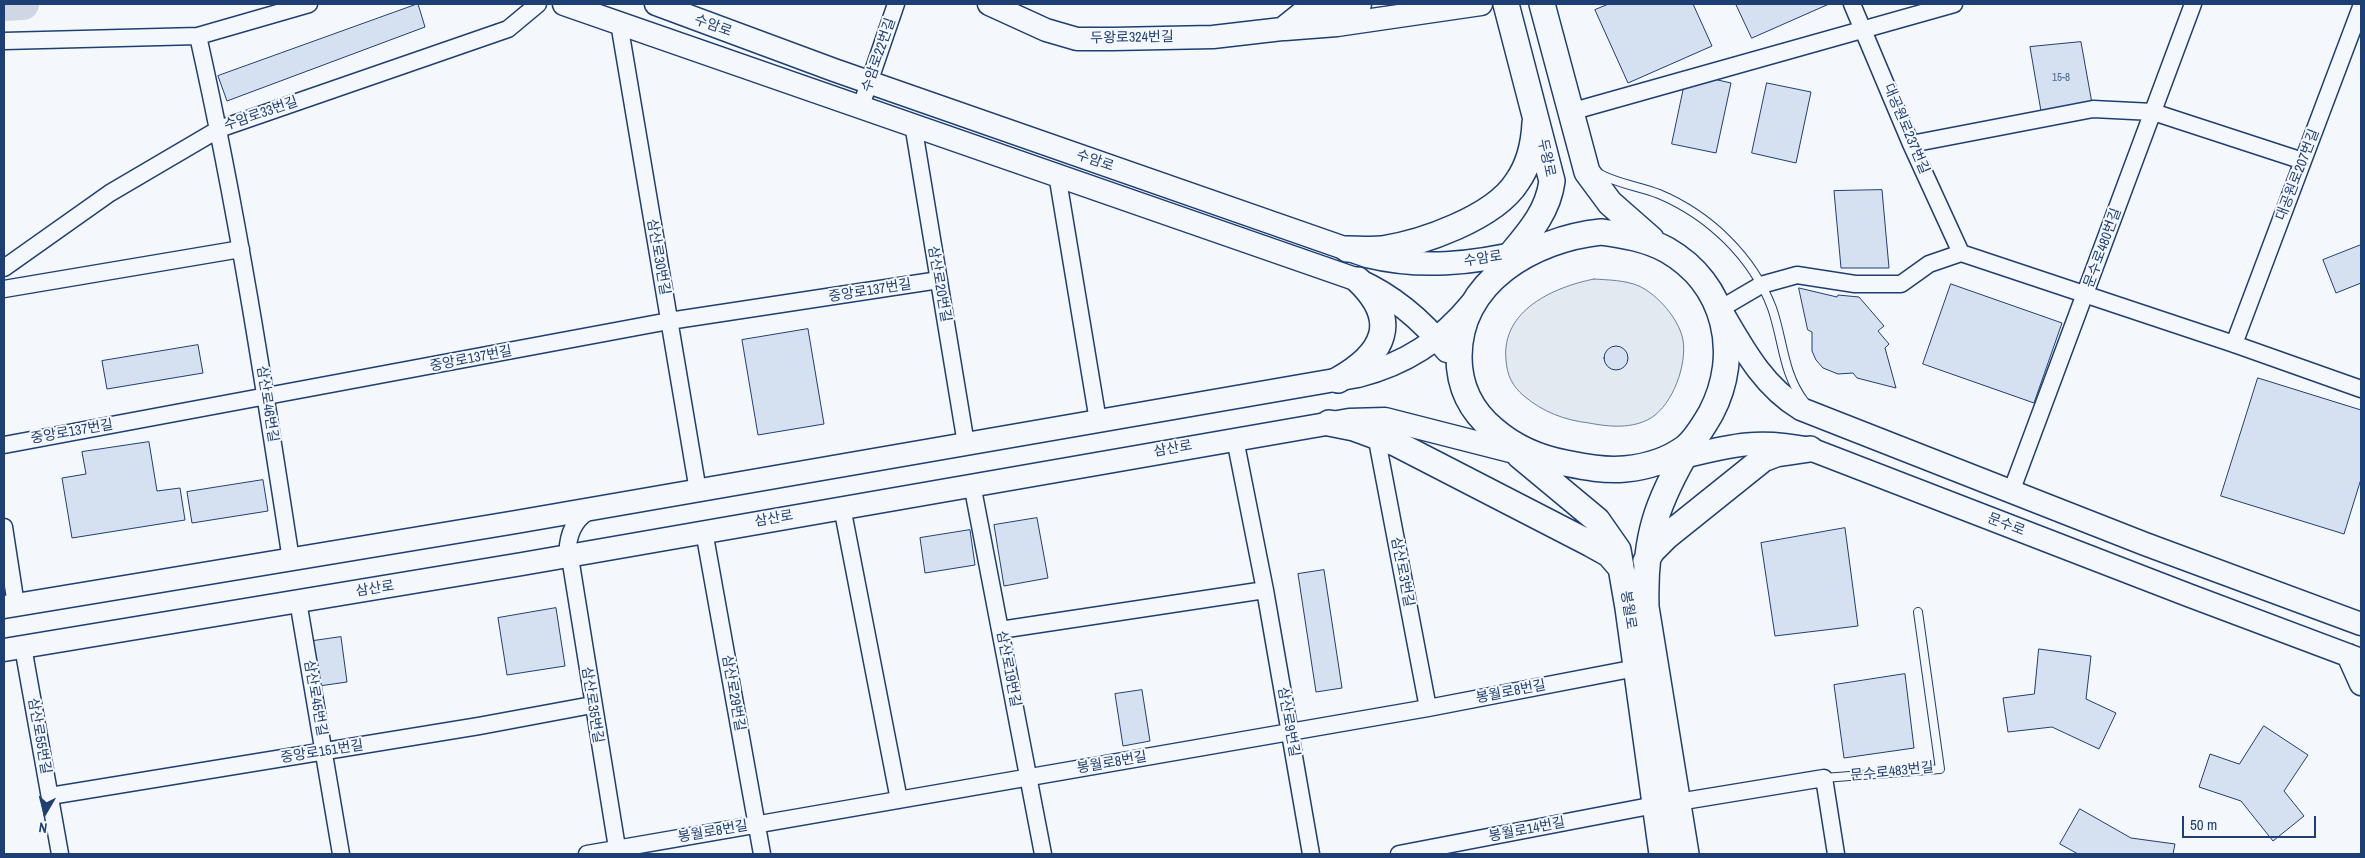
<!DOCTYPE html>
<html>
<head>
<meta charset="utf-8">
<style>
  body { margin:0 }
  #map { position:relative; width:2365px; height:858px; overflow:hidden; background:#f4f7fb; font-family:"Archivo Narrow",sans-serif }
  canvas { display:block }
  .frame { position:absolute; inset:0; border:5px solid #1d3f73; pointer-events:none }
  .north { position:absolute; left:20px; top:788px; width:50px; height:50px; -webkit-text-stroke:4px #f4f7fb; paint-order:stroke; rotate:188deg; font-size:14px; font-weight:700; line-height:20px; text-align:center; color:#1d3f73 }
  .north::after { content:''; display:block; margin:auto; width:18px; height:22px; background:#1d3f73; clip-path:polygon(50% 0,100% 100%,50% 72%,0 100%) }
  .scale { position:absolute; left:2182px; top:816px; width:134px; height:22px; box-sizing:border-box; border:2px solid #1d3f73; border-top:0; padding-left:6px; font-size:15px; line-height:18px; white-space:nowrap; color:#1d3f73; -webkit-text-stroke:4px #f4f7fb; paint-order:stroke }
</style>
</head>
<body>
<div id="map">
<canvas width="2365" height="858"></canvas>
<div class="frame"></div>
<div class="north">N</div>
<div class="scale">50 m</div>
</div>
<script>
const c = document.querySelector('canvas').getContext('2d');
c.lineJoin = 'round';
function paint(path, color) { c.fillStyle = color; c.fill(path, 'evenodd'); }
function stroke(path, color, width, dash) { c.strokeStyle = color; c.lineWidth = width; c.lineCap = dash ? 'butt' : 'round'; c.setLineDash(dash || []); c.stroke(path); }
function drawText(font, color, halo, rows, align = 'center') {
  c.font = font + ' "Archivo Narrow","Noto Sans KR",sans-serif'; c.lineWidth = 4; c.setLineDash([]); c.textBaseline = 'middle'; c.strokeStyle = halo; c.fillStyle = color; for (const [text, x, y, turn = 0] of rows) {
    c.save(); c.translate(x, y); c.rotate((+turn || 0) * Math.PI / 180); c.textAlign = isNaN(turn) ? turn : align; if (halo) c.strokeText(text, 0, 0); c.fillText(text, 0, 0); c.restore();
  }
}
const green = new Path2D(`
  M1594,279C1608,280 1625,280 1639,286C1658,295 1679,319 1683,340C1687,365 1673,404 1651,418C1632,429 1610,427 1589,423C1564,420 1543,412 1524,396C1512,386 1507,375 1506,360C1501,310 1554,287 1594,279Z`);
paint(green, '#e3e9f0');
stroke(green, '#687fa3', 1);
stroke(new Path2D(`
  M4,5L23,4`), '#cfd7e4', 32);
const building = new Path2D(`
  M418,4L425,27L227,101L218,76Z
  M1609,4H1693L1712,46L1628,83L1595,10Z
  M1736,4H1829L1752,38Z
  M2081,42L2093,109L2042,117L2030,47Z
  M1687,73L1731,83L1716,153L1672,144Z
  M1767,83L1811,92L1796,163L1752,153Z
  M1882,190L1889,268H1841L1834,191Z
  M2361,245V283L2336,293L2323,260Z
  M1951,284L2062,323L2034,403L1923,364Z
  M1799,288L1837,297L1838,295L1859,297L1884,326L1878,331L1889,344L1885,348L1896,388L1857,378L1853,373L1838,374L1823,368L1816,360L1812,351V332L1808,330Z
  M808,329L824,424L758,435L742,340Z
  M198,345L203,373L107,389L102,361Z
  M1604 358a12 12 0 1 1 24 0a12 12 0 1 1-24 0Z
  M2258,378L2361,410V479L2344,534L2221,496Z
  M149,442L157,491L180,488L185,520L72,538L62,478L86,474L82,452Z
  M263,480L268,511L192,523L187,492Z
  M1037,518L1048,578L1004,586L994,525Z
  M1845,528L1858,626L1775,636L1761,543Z
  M970,530L975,565L925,573L920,538Z
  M1324,570L1342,688L1316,692L1298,574Z
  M556,608L565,666L507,675L498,618Z
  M341,637L347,682L319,686L313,641Z
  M2039,649L2091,656L2086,699L2116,713L2099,749L2052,727L2008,732L2003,698L2034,694Z
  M1905,674L1914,748L1844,758L1834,685Z
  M1142,690L1150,741L1123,746L1115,694Z
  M2264,726L2308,755L2284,791L2304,816L2273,841L2241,801L2199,787L2210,754L2239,764Z
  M2080,809L2131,838L2175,844L2173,854H2078L2060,844Z`);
paint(building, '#d5e0f0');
stroke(building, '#1d3f73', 1);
const lane = new Path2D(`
  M1598,173C1617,184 1639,186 1659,194C1709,215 1753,257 1772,308C1783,339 1783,374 1804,401
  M1824,778L1940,769L1918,612`);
const street = new Path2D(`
  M1852,4L1911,144L1961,253
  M619,23L698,491
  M198,36C237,209 264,384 291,560
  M4,41L198,36L309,4
  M861,106L896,4
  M1570,112L1954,4
  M913,124L966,444
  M1911,144L2093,109L2153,112L2303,161
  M1057,174L1098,421
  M4,268L110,193L219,129L508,29L538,4
  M4,289L241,249
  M1720,309L1761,285L1797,275L1855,284H1901L1929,264L1961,253L2234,344L2361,389
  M2234,344L2361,7
  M1376,435L1428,708
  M1235,439L1265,590L1311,854
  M4,445L669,321L939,280
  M972,484L1043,854
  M2011,492L2193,4
  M842,507L899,800
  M591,510C577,517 570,530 568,545L618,854
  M4,527L16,605
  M704,531L762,854
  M298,601L341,854
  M1000,630L1265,590
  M23,647L60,854
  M50,796L479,726L592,705
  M1678,802L1824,778L1836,854
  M587,854L1428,708L1636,668
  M1399,854L1655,805`);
const secondary = new Path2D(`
  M564,4L1358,280C1394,296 1422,320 1447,351
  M656,4L834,70L1367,256C1420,269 1472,264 1525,251
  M989,4L1046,30L1077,39H1113L1213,37L1282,29L1302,13L1360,4
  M1285,29L1337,25L1481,4
  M1723,314C1744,350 1764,387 1801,409L2145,544L2361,624
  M1671,460C1726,447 1753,437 1810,449L2188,595L2361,660
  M4,607L516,522L1358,376C1405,364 1441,341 1472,303
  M4,650L522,564L1349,420L1385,419L1526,455
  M2348,655L2361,684`);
const primary = new Path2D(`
  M1506,4L1552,181C1548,213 1527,235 1507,259
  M1542,4L1587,172L1610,203L1651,239
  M1601,232C1624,235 1647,239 1667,250C1726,284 1742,354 1711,413C1704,425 1696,439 1685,448C1667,461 1646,467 1625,469C1605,471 1585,467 1565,463C1538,458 1515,448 1494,430C1471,411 1459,387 1459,357C1459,281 1534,239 1601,232Z
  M1347,249C1358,249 1370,250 1382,249C1422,243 1494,218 1517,182C1529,165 1534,144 1535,123
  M1338,380C1384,354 1401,321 1358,280
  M1329,423L1354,428L1395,443L1591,544L1609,554L1621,568
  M1520,456L1597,520L1618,550L1628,608L1662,854
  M1646,561L1652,551L1667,536L1763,459L1776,454L1810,449
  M1686,854L1646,607C1644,538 1656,503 1691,444`);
stroke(lane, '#1d3f73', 10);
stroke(street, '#1d3f73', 19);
stroke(secondary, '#1d3f73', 25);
stroke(primary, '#1d3f73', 28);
stroke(lane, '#f4f7fb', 8);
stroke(street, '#f4f7fb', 16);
stroke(secondary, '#f4f7fb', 22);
stroke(primary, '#f4f7fb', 25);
drawText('11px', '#4b6792', null, [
  ["15-8",2061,78]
]);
drawText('14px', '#1d3f73', '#f4f7fb', [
  ["수암로",713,26,20],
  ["두왕로324번길",1132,38,-1],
  ["수암로22번길",879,55,-71],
  ["수암로33번길",261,114,-19],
  ["대공원로237번길",1906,129,67],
  ["두왕로",1546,158,78],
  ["수암로",1095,161,19],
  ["대공원로207번길",2298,175,-69],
  ["문수로480번길",2103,248,-70],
  ["삼산로30번길",658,257,80],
  ["수암로",1483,259,-9],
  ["삼산로20번길",939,284,80],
  ["중앙로137번길",870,291,-9],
  ["중앙로137번길",471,359,-11],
  ["삼산로46번길",267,404,81],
  ["중앙로137번길",72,432,-10],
  ["삼산로",1173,449,-10],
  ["삼산로",774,519,-10],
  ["문수로",2006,525,21],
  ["삼산로3번길",1402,572,79],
  ["삼산로",375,589,-9],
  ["봉월로",1628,610,81],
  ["삼산로19번길",1008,669,79],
  ["봉월로8번길",1511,692,-11],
  ["삼산로29번길",733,693,80],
  ["삼산로45번길",315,698,80],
  ["삼산로35번길",592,705,81],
  ["삼산로9번길",1288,722,80],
  ["삼산로55번길",39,736,80],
  ["중앙로151번길",322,752,-9],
  ["봉월로8번길",1112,763,-10],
  ["문수로483번길",1892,772,-6],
  ["봉월로14번길",1527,830,-11],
  ["봉월로8번길",713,832,-10]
]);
</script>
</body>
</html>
